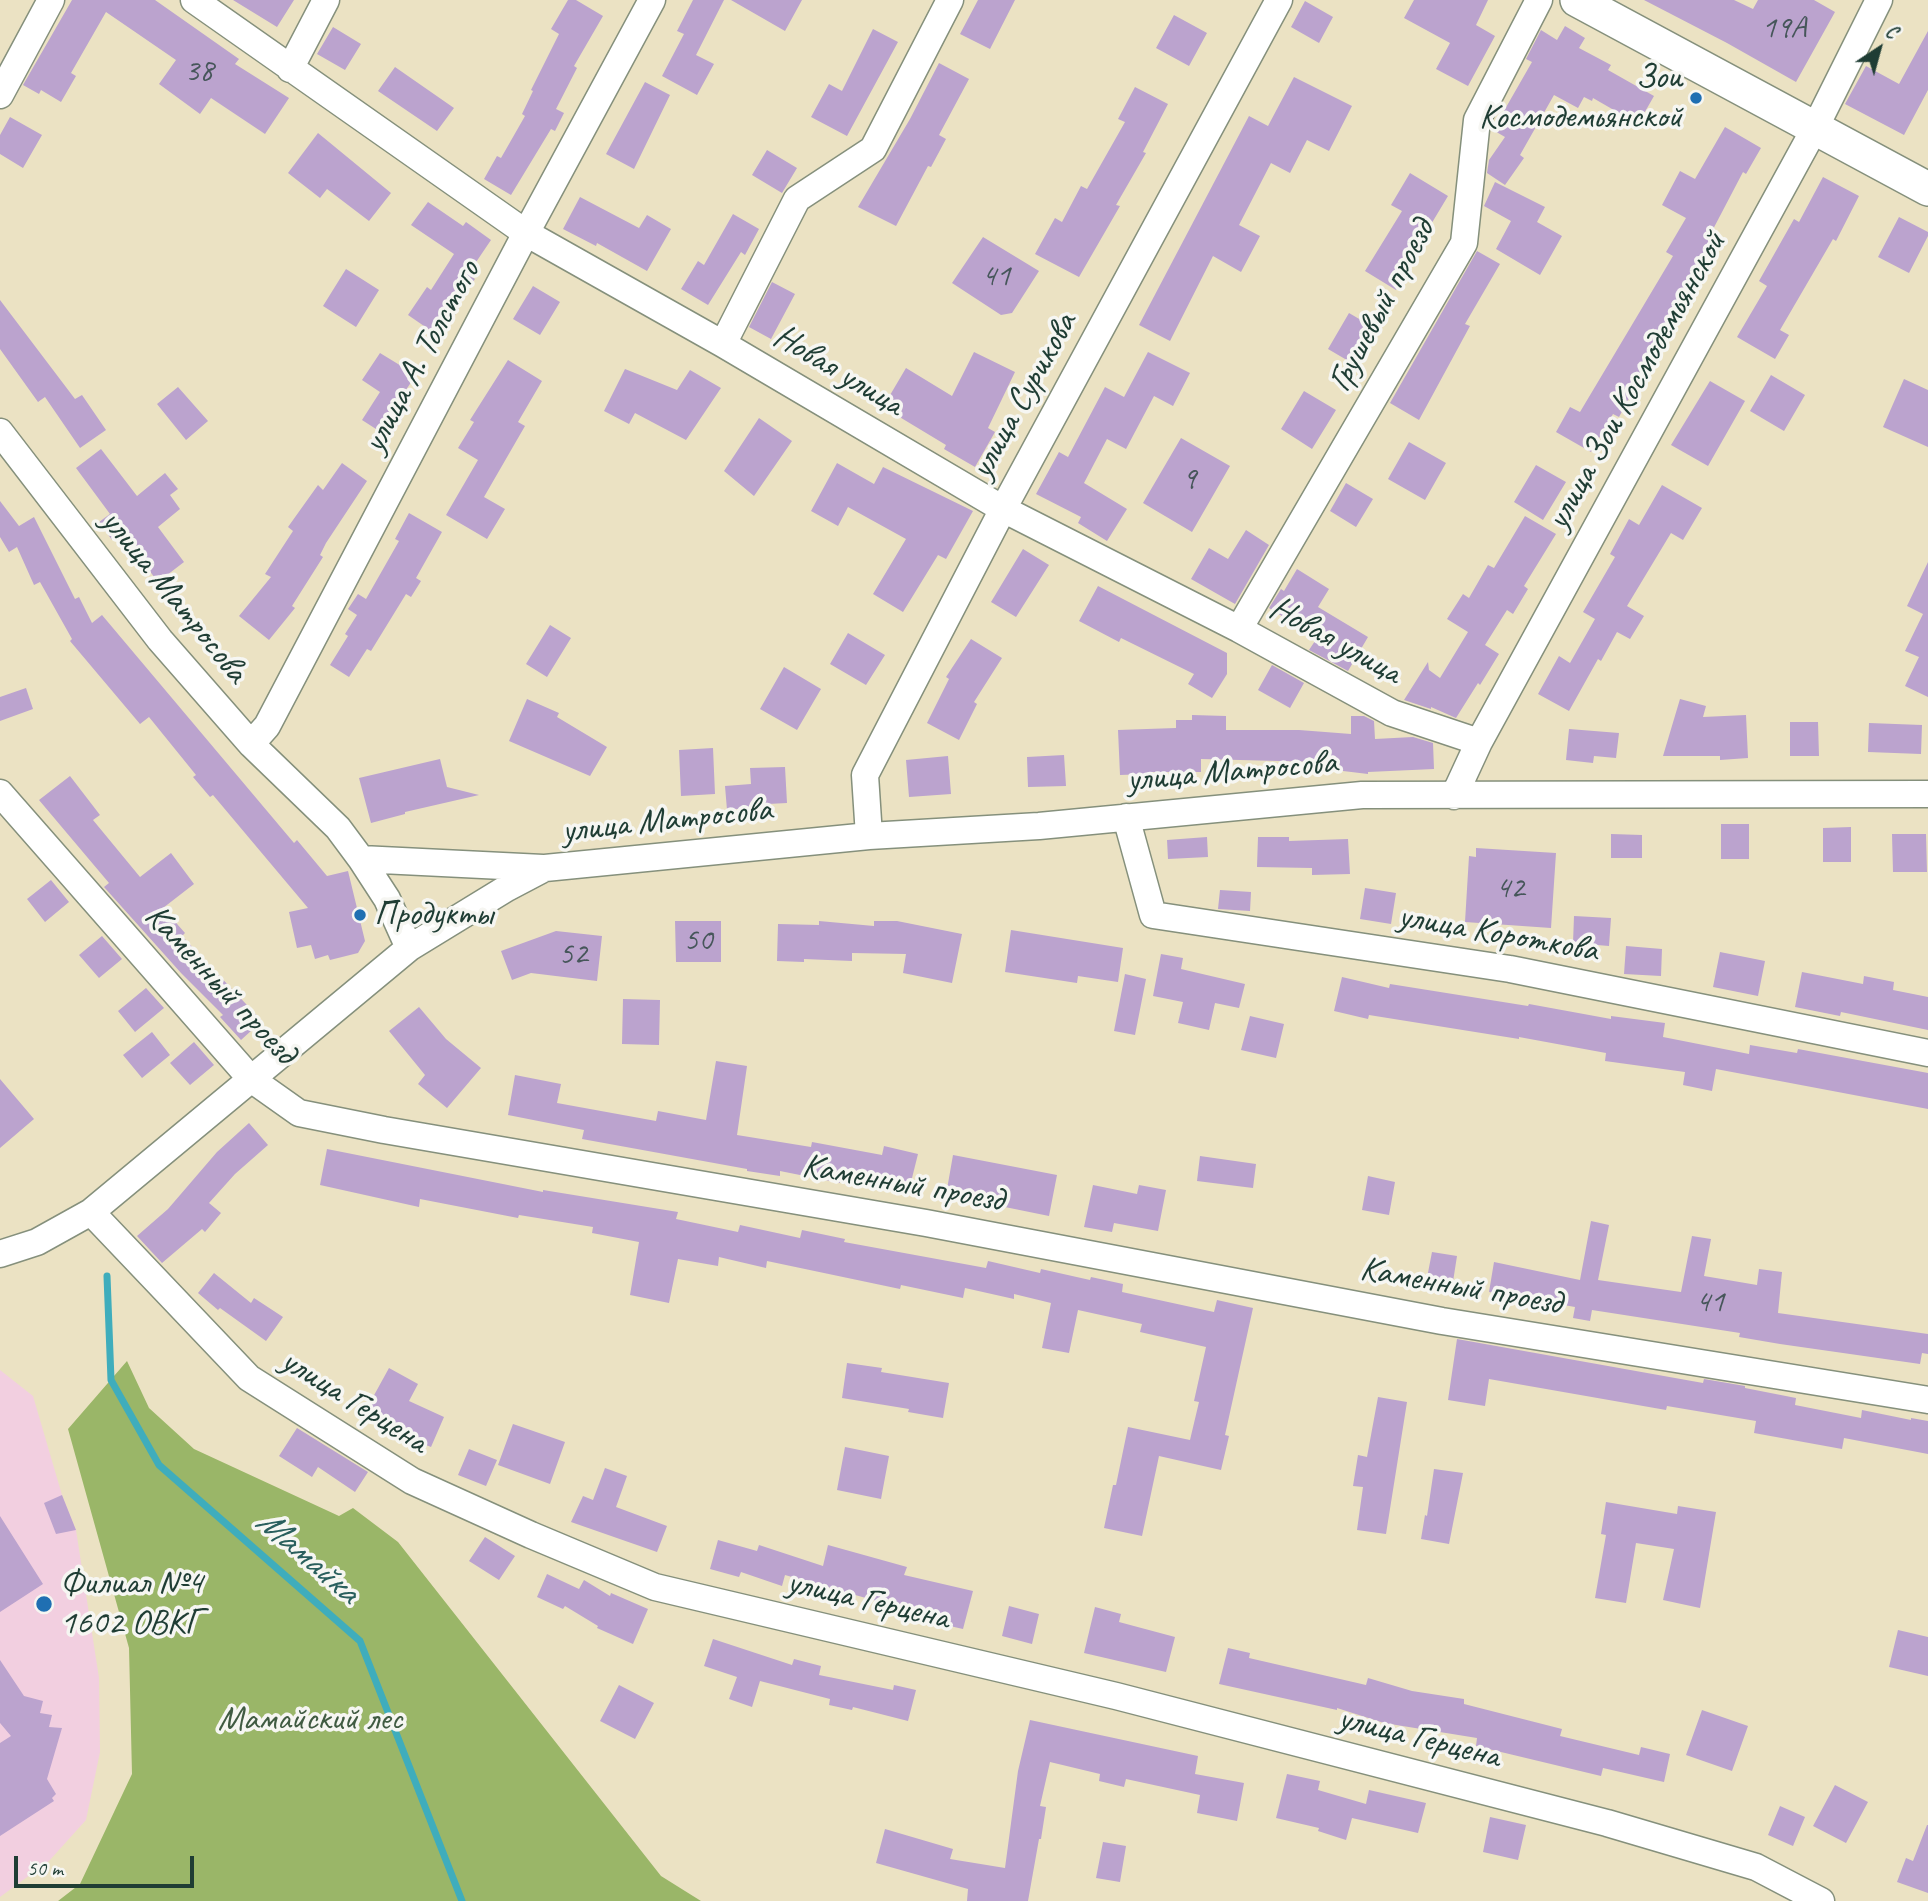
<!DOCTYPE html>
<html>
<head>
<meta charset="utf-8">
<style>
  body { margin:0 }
  #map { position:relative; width:1928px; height:1901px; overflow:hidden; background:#ebe2c3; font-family:Caveat,sans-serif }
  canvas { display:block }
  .north { position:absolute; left:1844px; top:14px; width:70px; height:70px; -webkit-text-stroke:5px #f6f6f2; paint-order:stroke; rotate:36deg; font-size:19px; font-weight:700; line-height:28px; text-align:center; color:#1f3d34 }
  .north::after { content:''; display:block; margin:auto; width:24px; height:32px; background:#1f3d34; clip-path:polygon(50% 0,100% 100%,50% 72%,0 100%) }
  .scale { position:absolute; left:14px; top:1856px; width:180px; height:32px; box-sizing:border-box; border:4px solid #1f3d34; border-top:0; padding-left:9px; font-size:21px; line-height:24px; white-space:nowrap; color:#1f3d34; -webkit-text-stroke:5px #f6f6f2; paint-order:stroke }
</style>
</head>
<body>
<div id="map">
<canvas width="1928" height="1901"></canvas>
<div class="north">С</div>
<div class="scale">50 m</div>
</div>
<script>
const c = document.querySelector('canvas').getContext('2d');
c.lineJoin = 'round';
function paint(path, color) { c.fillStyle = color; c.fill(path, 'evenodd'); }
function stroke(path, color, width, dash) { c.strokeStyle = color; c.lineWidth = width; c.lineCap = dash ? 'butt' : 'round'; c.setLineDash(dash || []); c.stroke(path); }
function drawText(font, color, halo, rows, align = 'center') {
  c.font = font + ' Caveat,sans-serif'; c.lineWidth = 7; c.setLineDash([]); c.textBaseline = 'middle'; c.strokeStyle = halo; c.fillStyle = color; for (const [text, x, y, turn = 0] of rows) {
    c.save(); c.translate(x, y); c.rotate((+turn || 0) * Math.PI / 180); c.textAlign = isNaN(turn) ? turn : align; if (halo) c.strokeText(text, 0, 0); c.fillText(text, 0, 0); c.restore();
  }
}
paint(new Path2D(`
  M0,1370L33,1396L62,1495L76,1530L99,1678L100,1752L86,1820L49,1861L0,1897Z`), '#f2cfe0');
paint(new Path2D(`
  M127,1361L149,1408L194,1449L339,1516L353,1508L398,1542L661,1876L701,1901H58L80,1884L132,1774L129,1648L68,1429Z`), '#9ab668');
stroke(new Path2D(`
  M107,1276L111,1380L159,1465L360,1641L462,1901`), '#3fadbc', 7);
paint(new Path2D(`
  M72,0H155L239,59L235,64L289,98L265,134L211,98L200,114L159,84L176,60L106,12L71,73L76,76L61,102L41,90L39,94L23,85Z
  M233,0H294L277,27Z
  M568,0H576L603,16L574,66L577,68L556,109L564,113L555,131L551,129L511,195L484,179L497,156L501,158L525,116L522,114L533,91L531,90L559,34L551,29Z
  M693,0H724L696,55L714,64L697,95L662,76L684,34L677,31Z
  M731,0H802L785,31Z
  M978,0H1015L990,49L960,34Z
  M1414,0H1488L1476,25L1495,36L1468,86L1436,69L1450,43L1404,18Z
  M1644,0H1734L1753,9L1758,0H1814L1835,12L1796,82L1727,43Z
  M1305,1L1333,17L1319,43L1291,27Z
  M1174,15L1207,33L1189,66L1156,48Z
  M1565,26L1585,38L1579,48L1611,65L1608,70L1654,96L1638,124L1593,98L1592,101L1584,97L1578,108L1554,95L1520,155L1524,158L1505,185L1487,173L1489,160L1505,137L1493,130L1532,62L1526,59L1541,30L1557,40Z
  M333,27L361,44L345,70L317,54Z
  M873,29L898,42L847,136L811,117L829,84L842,91Z
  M1928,31V90L1904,135L1845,104L1866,66L1899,84Z
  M939,63L969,79L939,135L946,139L931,167L928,166L896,226L858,207L910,119Z
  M395,67L454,108L437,131L378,91Z
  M1294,77L1352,106L1329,151L1307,140L1290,173L1271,163L1239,225L1260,236L1241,272L1213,256L1170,341L1139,325L1249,116L1268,126Z
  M645,82L670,95L634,169L606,154Z
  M1135,87L1168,104L1143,152L1146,153L1116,205L1120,206L1079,277L1035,254L1055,218L1062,222L1081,186L1087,189L1125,122L1118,119Z
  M10,117L42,135L23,168L0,154V135Z
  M1725,127L1761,148L1746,174L1743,172L1710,235L1715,238L1688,285L1692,288L1663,336L1666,338L1649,367L1647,365L1619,417L1613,414L1591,452L1556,432L1570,407L1580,412L1673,256L1666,252L1686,218L1662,205L1680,171L1695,179Z
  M318,133L391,193L369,221L327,189L320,198L288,173Z
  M767,150L797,168L782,193L752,175Z
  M1410,173L1448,196L1412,256L1415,258L1396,290L1365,271L1402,211L1391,205Z
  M1823,177L1859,196L1836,241L1833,239L1780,330L1789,335L1775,359L1737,337L1767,286L1759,281L1794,219L1799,222Z
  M1495,182L1545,207L1537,222L1562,236L1540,275L1496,249L1511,221L1484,206Z
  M580,197L639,228L647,215L671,229L647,271L597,243L596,246L563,229Z
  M428,202L463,226L466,222L491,240L468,274L475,279L456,306L459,309L440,337L408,315L427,287L431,290L454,254L411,225Z
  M733,214L759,229L745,255L741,252L708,305L681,289L698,261L704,265Z
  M1899,217L1928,232V236L1909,273L1878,257Z
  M983,237L1039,271L1012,313L1001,315L952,283Z
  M1477,251L1500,264L1465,324L1470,326L1419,420L1390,403Z
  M346,269L379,290L356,327L323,306Z
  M772,282L795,294L771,339L749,327Z
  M533,286L560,302L540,335L513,319Z
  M0,300L75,399L82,395L106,430L80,448L45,397L38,402L0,349Z
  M1349,313L1378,330L1357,366L1328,349Z
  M974,352L1015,372L988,428L995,432L975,467L944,449L946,445L883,407L906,368L952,396Z
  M1148,352L1190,373L1173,406L1154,396L1126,449L1107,439L1084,483L1127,509L1107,541L1078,523L1081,517L1036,494L1059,452L1068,457L1105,387L1124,397Z
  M380,353L416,375L391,412L402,419L390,438L362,420L380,392L362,380Z
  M508,360L542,381L518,422L525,426L484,497L505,509L487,539L446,515L478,460L458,448L474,422L470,420Z
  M625,369L677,390L690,370L721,388L686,440L635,413L629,424L604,411Z
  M1771,375L1805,395L1784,431L1750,411Z
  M1904,379L1928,390V447L1883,427Z
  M1710,381L1745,401L1708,466L1671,445Z
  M178,387L208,421L186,440L157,404Z
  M1304,391L1336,410L1312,449L1281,429Z
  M759,418L792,441L754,496L724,471Z
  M1181,438L1230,466L1192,532L1143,503Z
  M1409,442L1446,463L1425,500L1388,479Z
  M101,449L137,496L165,473L178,489L170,495L180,509L158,527L184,562L158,582L121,533L112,540L99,522L110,514L76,468Z
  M342,463L367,481L326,543L320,555L323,557L292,606L295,608L269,640L239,616L271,577L265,574L293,531L288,527L318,485L323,490Z
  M837,463L874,484L883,467L973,511L946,559L938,555L903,612L873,594L906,539L848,507L838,526L811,511Z
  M1536,465L1566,482L1543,520L1514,502Z
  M1346,483L1373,499L1356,527L1330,511Z
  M1662,485L1702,508L1683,540L1671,533L1627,606L1644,616L1630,639L1617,632L1601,661L1598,659L1569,711L1538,694L1559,656L1570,663L1595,619L1583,612L1615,557L1610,554L1629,519L1639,525Z
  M0,501L19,526L34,517L75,599L79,597L92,623L102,615L294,843L297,840L327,876L348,871L365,941L358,953L330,960L328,955L315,959L311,945L297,948L289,912L308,908L213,795L210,797L193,777L196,775L149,717L140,724L70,641L72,639L40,582L34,585L17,547L9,552L0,537Z
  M409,513L442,532L416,578L421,581L411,597L406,594L371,651L367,649L349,677L330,665L348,636L345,634L357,615L348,609L358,594L366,599L399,541L395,539Z
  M1525,516L1556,534L1524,586L1528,589L1513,614L1507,610L1485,645L1499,654L1480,685L1478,683L1456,718L1431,707V709L1404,700L1428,662L1429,670L1440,678L1468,632L1447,619L1463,594L1469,598L1488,565L1494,568Z
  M1246,530L1269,545L1235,604L1191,579L1209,548L1228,559Z
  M1023,549L1049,565L1016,617L991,602Z
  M1928,562V697L1905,686L1919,657L1905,651L1923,614L1907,606Z
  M1297,569L1329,589L1318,607L1368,637L1348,671L1309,650L1317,638L1269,608L1281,589L1284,591Z
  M1098,586L1227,653V674L1212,698L1188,684L1194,674L1121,638L1119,642L1079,621Z
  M550,625L571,638L547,677L526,664Z
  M848,633L885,655L866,685L830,664Z
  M971,639L1002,658L974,702L977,704L959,740L927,723L949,679L946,677Z
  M1272,665L1304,683L1290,708L1258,690Z
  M784,667L821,689L797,730L760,709Z
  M26,688L33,709L0,721V697Z
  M527,699L559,713L557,717L607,747L590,776L509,741Z
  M1680,699L1706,706L1703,717L1746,715L1748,758L1720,760V756H1663Z
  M1192,715L1226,716V730H1299L1351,734V716H1364L1374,721L1375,739L1413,737L1433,743L1434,769L1368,772V774L1318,768V762L1201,759V772H1148V774L1120,775L1118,730L1176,728V720H1192Z
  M1790,722H1818L1819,756H1790Z
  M1869,723L1922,725L1921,754L1868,752Z
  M1569,729L1619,733L1616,758L1594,756L1593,763L1566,760Z
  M713,748L715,794L681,796L679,750Z
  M1064,755L1066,786L1028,787L1027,757Z
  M948,756L951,794L909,797L906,760Z
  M440,759L447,787L479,795L405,812V814L371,823L359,778Z
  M785,767L787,803L749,805V808L727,810L725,786L751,784L750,768Z
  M70,776L100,815L93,820L140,877L171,853L194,884L163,908L185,933L182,936L262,1021L241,1040L220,1017L223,1015L181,973L104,887L109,883L39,800Z
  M1721,824H1749V859H1721Z
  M1851,827V862H1823V828Z
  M1611,834L1642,835V858H1611Z
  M1892,834H1926L1927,872H1893Z
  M1207,837L1208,857L1168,859L1167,840Z
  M1258,837H1289V841L1348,839L1350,874L1312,875V868L1257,867Z
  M1476,848L1556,853L1551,928L1465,922L1469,856L1476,857Z
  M51,880L69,902L45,922L27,899Z
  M1365,888L1396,893L1391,924L1360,919Z
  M1220,890L1251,892L1250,911L1218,909Z
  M1574,916L1611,918L1609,946L1573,943Z
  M675,921H721V962H676Z
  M819,921L874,926V921H897L962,934L952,983L903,973L906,954L852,953V961L804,959V962L777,961L778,924L819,925Z
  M1011,930L1123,948L1118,982L1078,976L1077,983L1005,972Z
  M556,931L602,936L597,981L531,973L512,980L501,951Z
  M102,936L122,959L99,978L79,955Z
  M1626,946L1662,949L1661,976L1624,974Z
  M1720,952L1765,961L1758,996L1713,987Z
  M1161,954L1183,958L1181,969L1245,984L1239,1008L1215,1003L1209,1030L1178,1023L1183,1002L1153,996Z
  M1802,972L1863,984L1864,976L1894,982L1893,990L1928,997V1030L1841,1012L1840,1016L1795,1007Z
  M1125,974L1146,979L1135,1035L1114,1031Z
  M1342,977L1389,988L1390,984L1528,1006L1529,1004L1611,1019V1016L1665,1023L1663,1037L1749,1054L1750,1045L1797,1053L1798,1049L1928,1073V1109L1716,1069L1712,1091L1683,1085L1685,1072L1605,1061L1606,1053L1519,1037V1039L1369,1015L1368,1019L1334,1011Z
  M146,988L164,1008L135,1032L118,1011Z
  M623,999L660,1000L659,1045L622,1044Z
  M419,1007L446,1039L481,1068L447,1108L418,1084L425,1075L389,1031Z
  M1250,1016L1284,1024L1276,1058L1241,1050Z
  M152,1032L170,1055L142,1078L123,1055Z
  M194,1042L214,1065L190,1085L170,1063Z
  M716,1061L747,1066L737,1135L811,1147L812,1142L882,1155L884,1146L918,1154L910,1186L842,1171L840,1183L780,1171V1176L747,1171V1169L582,1139L584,1130L508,1115L515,1075L561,1084L557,1103L656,1121L658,1111L706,1120Z
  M0,1079L34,1119L0,1148Z
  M249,1123L268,1145L235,1174L209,1203L221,1213L205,1232L202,1229L162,1263L137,1236L168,1209L217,1152Z
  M327,1149L543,1192V1190L678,1212L676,1219L738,1232L740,1225L800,1238L802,1230L845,1239L844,1242L986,1268L988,1261L1040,1273L1041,1269L1090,1280L1091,1277L1123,1284L1122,1292L1214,1312L1217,1300L1253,1308L1225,1435L1229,1436L1221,1470L1159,1456L1142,1536L1104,1528L1113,1485H1116L1128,1427L1190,1440L1199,1402L1194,1401L1206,1347L1140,1332L1142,1324L1078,1310L1069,1353L1042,1348L1051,1303L1014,1294V1299L965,1288L963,1298L901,1285L900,1289L767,1261L766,1268L719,1257L718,1266L678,1259L669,1303L630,1295L639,1242L592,1233L593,1227L519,1215L518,1218L420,1199L419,1207L320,1185Z
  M953,1155L1057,1175L1049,1216L946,1195Z
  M1200,1156L1256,1164L1253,1188L1197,1181Z
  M1368,1176L1395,1182L1389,1215L1362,1210Z
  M1093,1185L1137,1194L1139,1185L1166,1190L1158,1231L1114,1223L1112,1232L1084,1227Z
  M1591,1221L1609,1225L1598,1280L1681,1292L1692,1236L1711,1239L1704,1276L1757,1285L1759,1269L1782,1272L1778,1313L1928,1334V1354L1922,1353L1920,1364L1780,1344L1739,1337L1740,1333L1592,1310L1590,1321L1573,1318L1575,1307L1489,1292L1494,1262L1580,1280Z
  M1432,1252L1457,1256L1452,1288L1426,1283Z
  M214,1273L251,1303L254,1298L283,1317L266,1341L220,1308L218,1310L198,1293Z
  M1457,1339L1703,1383L1704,1379L1745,1386V1388L1796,1398L1795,1405L1861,1418L1862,1410L1911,1420V1418L1928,1421V1454L1844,1438L1842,1449L1754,1433L1756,1421L1667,1406L1666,1410L1489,1379L1485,1406L1448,1400Z
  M847,1363L882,1368L881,1372L949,1383L943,1418L908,1412L909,1409L842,1398Z
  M389,1368L418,1384L409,1401L444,1417L431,1447L409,1438L412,1432L367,1408Z
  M1378,1397L1407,1402L1386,1534L1357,1530L1363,1487L1353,1486L1358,1455L1367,1457Z
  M513,1424L565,1442L550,1484L498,1465Z
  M297,1428L368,1472L355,1492L318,1467L312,1477L279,1456Z
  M845,1447L889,1456L881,1499L837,1490Z
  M469,1449L497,1460L486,1486L458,1475Z
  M605,1468L627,1476L616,1507L667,1526L657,1552L571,1522L583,1496L593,1500Z
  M1434,1469L1463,1473L1449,1544L1421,1539L1425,1515L1427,1516Z
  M62,1495L76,1530L56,1534L44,1503Z
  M1606,1502L1677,1514L1678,1506L1716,1512L1700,1608L1663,1600L1674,1549L1636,1543L1626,1603L1595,1598L1606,1535L1601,1534Z
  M0,1516L43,1584L0,1612Z
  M485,1537L515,1556L499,1580L469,1561Z
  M718,1540L757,1551L759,1545L823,1566L828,1545L907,1567L904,1575L973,1591L963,1629L928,1621L929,1616L785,1575L782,1586L741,1572L739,1577L710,1569Z
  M547,1574L579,1589L584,1580L610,1596L611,1593L648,1609L633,1644L597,1628L598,1626L565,1606L563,1609L537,1597Z
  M1009,1606L1039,1614L1032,1644L1002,1636Z
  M1095,1607L1121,1614L1119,1622L1175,1637L1166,1672L1084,1653Z
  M1898,1630L1928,1637V1676L1889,1667Z
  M713,1639L792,1665L794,1659L821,1666L819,1675L893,1690L894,1685L916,1690L908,1721L853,1707L852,1710L829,1705L830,1699L760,1681L752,1707L729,1699L737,1677L704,1666Z
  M1228,1648L1250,1653L1249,1658L1366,1685L1368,1678L1412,1691L1464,1699V1704L1562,1729L1560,1736L1639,1755L1641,1747L1670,1754L1664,1782L1603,1768L1601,1776L1476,1746L1477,1738L1384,1723L1337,1708V1710L1219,1684Z
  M0,1660L24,1696L43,1701L40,1713L52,1715L49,1727L62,1728L47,1779L56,1794L52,1798L54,1801L0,1836V1743L11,1736L0,1723Z
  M619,1685L654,1703L635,1739L600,1721Z
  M1702,1710L1748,1726L1732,1771L1686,1755Z
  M1030,1720L1198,1756L1195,1774L1244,1783L1237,1821L1197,1813L1200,1795L1126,1779L1124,1787L1099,1781L1100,1774L1050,1762L1040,1806L1046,1807L1041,1839H1039L1028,1901H967L968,1889L876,1863L885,1829L953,1849L950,1859L1005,1868L1018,1771Z
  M1287,1774L1320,1781L1318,1790L1366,1804L1369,1790L1426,1803L1418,1833L1352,1818L1346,1840L1318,1831L1319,1828L1276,1818Z
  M1835,1785L1868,1802L1846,1843L1813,1826Z
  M1780,1806L1805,1817L1793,1846L1768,1835Z
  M1490,1817L1526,1825L1518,1860L1483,1852Z
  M1927,1825H1928V1893L1897,1882L1906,1858L1913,1861Z
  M1103,1842L1126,1846L1120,1882L1096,1878Z`), '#bba3ce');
const minor = new Path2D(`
  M194,0L526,233L723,344L1003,509L1239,629L1392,713L1479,742
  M290,69L326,0
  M0,95L51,0
  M723,344L797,199L873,149L950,0
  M0,432L160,640L251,744L338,828L361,859L543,868
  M1239,629L1464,243L1477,120L1539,0
  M251,744L267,726L526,233L652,0
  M0,793L251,1079L299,1113L384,1130L926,1223L1442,1321L1928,1400
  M1454,796L1479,742L1815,128L1879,0
  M1126,817L1153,915L1510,969L1928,1053
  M869,836L865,775L1003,509L1279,0
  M361,859L387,899L409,948L507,888L545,868L869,836L1039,826L1362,795L1928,794
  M91,1212L409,948
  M0,1254L37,1242L91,1212L249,1378L412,1481L531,1535L655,1587L1116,1696L1607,1823L1756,1867L1821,1901`);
const major = new Path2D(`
  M1577,0L1928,189`);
stroke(minor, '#85907c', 29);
stroke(major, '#85907c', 36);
stroke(minor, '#fff', 26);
stroke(major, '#fff', 33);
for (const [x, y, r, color] of [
  [1696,98,7,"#1f6fb2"],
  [360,915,7,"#1f6fb2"],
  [44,1604,9,"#1f6fb2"]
]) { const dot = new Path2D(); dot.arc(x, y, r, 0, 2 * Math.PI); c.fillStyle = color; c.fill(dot); stroke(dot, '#f6f6f2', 2.5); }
drawText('32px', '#46565a', null, [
  ["19А",1784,29],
  ["38",199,72],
  ["41",996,277],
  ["9",1189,480],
  ["42",1510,889],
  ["50",698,941],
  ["52",573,955],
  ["41",1710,1303]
]);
drawText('35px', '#1f3d34', '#f6f6f2', [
  ["Зои",1682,78,"right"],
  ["Космодемьянской",1682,118,"right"],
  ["Продукты",374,915],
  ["Филиал №4",60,1584],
  ["1602 ОВКГ",60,1624]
], 'left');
drawText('35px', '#1f3d34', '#f6f6f2', [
  ["Грушевый проезд",1382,306,-62],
  ["улица А. Толстого",422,357,-62],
  ["Новая улица",838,371,31],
  ["улица Зои Космодемьянской",1637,381,-61],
  ["улица Сурикова",1024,396,-61],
  ["улица Матросова",174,597,51],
  ["Новая улица",1335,641,29],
  ["улица Матросова",1232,772,-5],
  ["улица Матросова",667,821,-6],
  ["улица Короткова",1498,934,10],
  ["Каменный проезд",220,985,47],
  ["Каменный проезд",903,1184,10],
  ["Каменный проезд",1461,1287,10],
  ["улица Герцена",354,1402,32],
  ["улица Герцена",868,1601,13],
  ["улица Герцена",1419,1738,14]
]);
drawText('35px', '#405b42', '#f6f6f2', [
  ["Мамайский лес",310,1720]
]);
drawText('italic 37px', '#295f5d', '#f6f6f2', [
  ["Мамайка",307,1557,41]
]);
</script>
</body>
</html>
